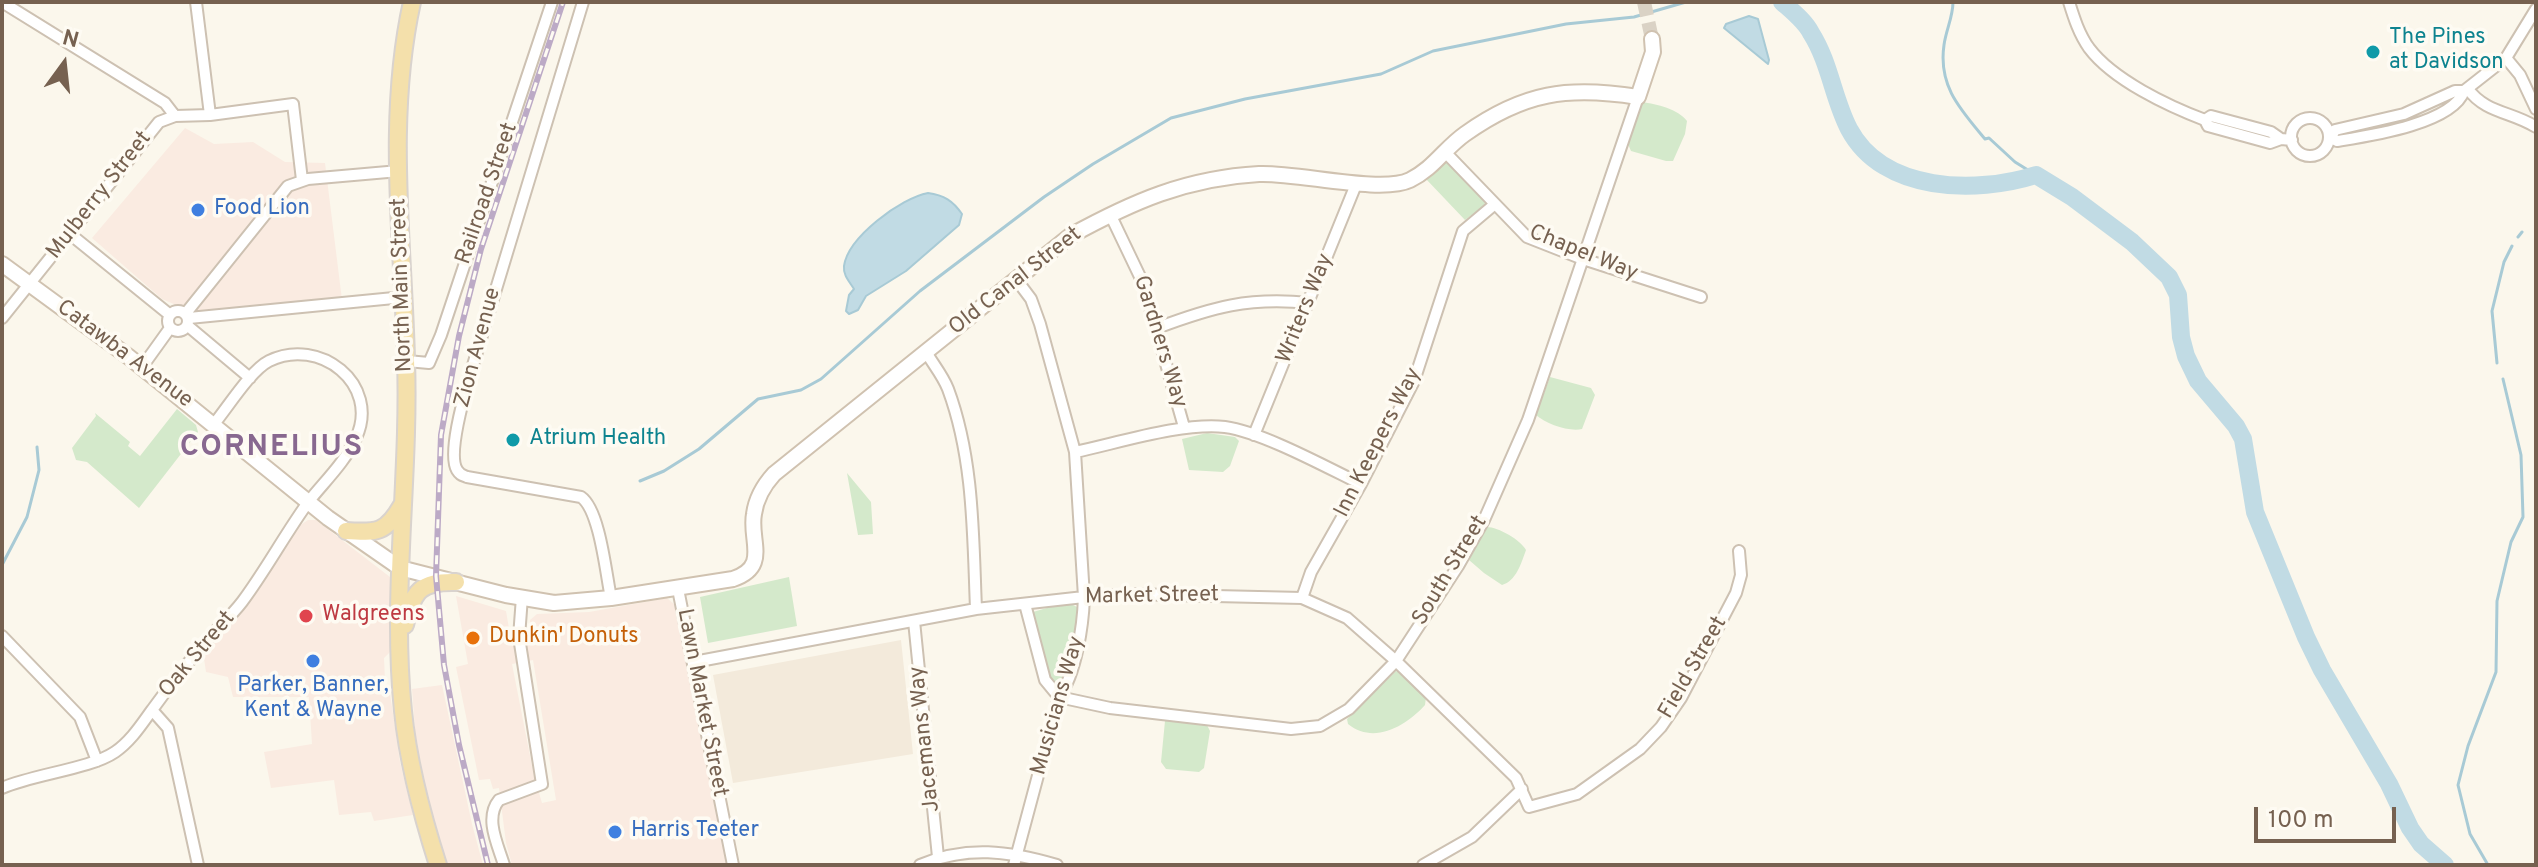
<!DOCTYPE html>
<html>
<head>
<meta charset="utf-8">
<style>
  body { margin:0 }
  #map { position:relative; width:2538px; height:867px; overflow:hidden; background:#fbf7ec; font-family:Overpass,sans-serif }
  canvas { display:block }
  .frame { position:absolute; inset:0; border:4px solid #766150; pointer-events:none }
  .north { position:absolute; left:24px; top:24px; width:80px; height:80px; -webkit-text-stroke:6px #fefbf3; paint-order:stroke; rotate:15deg; font-size:22px; font-weight:700; line-height:32px; text-align:center; color:#766150 }
  .north::after { content:''; display:block; margin:auto; width:28px; height:36px; background:#766150; clip-path:polygon(50% 0,100% 100%,50% 72%,0 100%) }
  .scale { position:absolute; left:2254px; top:807px; width:142px; height:36px; box-sizing:border-box; border:4px solid #766150; border-top:0; padding-left:10px; font-size:24px; line-height:28px; white-space:nowrap; color:#766150; -webkit-text-stroke:6px #fefbf3; paint-order:stroke }
</style>
</head>
<body>
<div id="map">
<canvas width="2538" height="867"></canvas>
<div class="frame"></div>
<div class="north">N</div>
<div class="scale">100 m</div>
</div>
<script>
const c = document.querySelector('canvas').getContext('2d');
c.lineJoin = 'round';
function paint(path, color) { c.fillStyle = color; c.fill(path, 'evenodd'); }
function stroke(path, color, width, dash) { c.strokeStyle = color; c.lineWidth = width; c.lineCap = dash ? 'butt' : 'round'; c.setLineDash(dash || []); c.stroke(path); }
function drawText(font, color, halo, rows, align = 'center') {
  c.font = font + ' Overpass,sans-serif'; c.lineWidth = 7; c.setLineDash([]); c.textBaseline = 'middle'; c.strokeStyle = halo; c.fillStyle = color; for (const [text, x, y, turn = 0] of rows) {
    c.save(); c.translate(x, y); c.rotate((+turn || 0) * Math.PI / 180); c.textAlign = isNaN(turn) ? turn : align; if (halo) c.strokeText(text, 0, 0); c.fillText(text, 0, 0); c.restore();
  }
}
paint(new Path2D(`
  M901,640L913,754L733,783L713,675Z`), '#f3eadb');
paint(new Path2D(`
  M185,128L214,144L253,142L285,162L325,163L342,300L197,314L162,299L92,238Z
  M308,520H316L390,577L393,597V637L391,651L384,658L385,680L390,693L400,762L413,815L374,821L371,812L339,815L334,780L271,788L264,752L312,744L309,697H233L228,677L206,672L203,652L248,605L299,526Z
  M456,596L506,611L512,646L530,644V620L537,614L589,612L667,598L675,605L729,865H512L506,843L499,788L493,789L490,779L479,780L456,667L468,664ZM533,660L556,800L542,803L534,776L512,664Z
  M442,685L472,824L483,865H444L433,833L417,757L412,689Z`), '#faebe1');
paint(new Path2D(`
  M1642,102C1657,104 1678,109 1687,121L1685,134L1673,161H1666L1631,151L1628,144Z
  M1447,158L1484,196L1485,205L1465,220L1426,179L1427,173Z
  M1550,377L1591,388L1595,395L1582,429C1569,432 1546,424 1536,415Z
  M177,409L196,425L198,432L139,508L87,462L76,460L72,448L96,416L95,413L130,442L128,446L140,456Z
  M1207,433L1235,437L1239,441L1230,466L1223,472L1189,470L1182,439Z
  M847,473L871,502L873,534L858,535Z
  M1487,527C1498,527 1521,540 1526,550C1521,564 1516,581 1502,585L1484,573L1469,560Z
  M789,577L797,626L708,643L700,597Z
  M1071,604L1077,607L1079,614L1064,675L1058,684L1053,682L1050,677L1033,620V612L1057,605Z
  M1396,671L1400,673L1426,697L1425,705C1406,726 1374,745 1348,724L1347,719Z
  M1168,720L1207,725L1210,731L1204,768L1199,772L1166,769L1161,762L1165,721Z`), '#d4e9cb');
const water = new Path2D(`
  M1749,16L1758,19L1769,60L1768,64L1724,28L1726,24Z
  M928,193C944,195 953,201 962,214L959,225L906,271L866,296L858,310L849,314L846,311L849,295L854,289C849,281 843,275 844,266C848,237 901,198 928,193Z`);
paint(water, '#c1dbe4');
stroke(water, '#a8cad5', 2);
stroke(new Path2D(`
  M1953,2C1953,17 1946,30 1944,45C1938,86 1960,109 1985,139L1989,138L2015,162L2036,175
  M2536,216V215
  M2518,237L2522,232
  M2497,363L2492,311L2504,262L2512,246
  M640,481L664,471L699,449L758,399L801,390L821,379L920,291L1044,197L1093,164L1171,118L1245,99L1381,74L1433,51L1566,24L1634,17L1686,2
  M2,565L27,517L39,470L37,447
  M2488,865L2470,834L2458,785L2468,746L2496,672L2497,601L2511,542L2523,517L2521,455L2503,379`), '#a8cad5', 3);
stroke(new Path2D(`
  M1782,2C1792,11 1805,21 1811,33C1830,63 1833,98 1849,129C1883,193 1976,194 2036,175L2072,197L2132,242L2169,277L2178,295L2181,337L2186,356L2198,381L2236,426L2243,439L2255,512L2306,637L2322,670L2389,784L2410,828L2421,844L2445,865`), '#c1dbe4', 18);
stroke(new Path2D(`
  M1644,2L1652,39`), '#dad2c5', 14, [14, 7]);
const street = new Path2D(`
  M2,2L165,103L175,116L210,115L293,104L302,180
  M196,2L210,115
  M583,2L470,375C465,393 447,454 457,470C460,475 462,475 467,477L581,497C600,510 606,575 611,598
  M2069,2C2074,18 2079,34 2089,48C2113,80 2168,106 2205,120L2208,126L2270,143L2281,139L2292,140
  M2506,58L2520,75L2536,109
  M2468,89C2485,113 2513,112 2536,127
  M2291 137a19 19 0 1 1 38 0a19 19 0 1 1-38 0Z
  M2205,120L2211,116L2271,132L2281,139
  M2329,137L2337,141C2368,136 2452,124 2464,91L2506,58L2536,9
  M2331,137L2335,130L2404,114L2455,91H2464
  M1446,153L1527,237L1583,259L1701,297
  M1110,214L1143,283L1184,427
  M70,234L170,315
  M168 321a10 10 0 1 1 20 0a10 10 0 1 1-20 0Z
  M186,313L288,186L308,179L399,171
  M2,318L159,122L175,116
  M189,318L404,297
  M188,326L250,378
  M1157,328C1213,307 1248,297 1309,303
  M926,352C933,364 943,376 948,389C974,459 973,536 976,609
  M407,361L429,363L441,335L552,2
  M142,367L170,328
  M1254,435L1357,182
  M1075,452C1118,443 1183,422 1225,427C1262,432 1326,467 1361,484
  M678,589L733,865
  M1302,598L1311,572L1361,484L1414,381L1463,231L1495,204
  M1025,604L1045,680L1059,697L1110,708L1291,729L1320,726L1349,709L1396,661L1458,566L1484,520L1528,420L1638,97
  M914,621L938,857
  M2,636L80,717L97,761
  M694,662L976,609L1084,597L1128,594L1302,598L1347,618L1396,661L1516,778L1529,807L1577,794L1640,749L1661,727L1681,698L1736,593L1741,575L1739,551
  M2,788C34,774 90,769 115,752C131,741 141,725 152,710
  M198,865L168,728L152,710C170,685 189,661 209,638C220,626 232,615 242,602C266,570 285,534 309,501C325,481 345,462 356,438C381,384 319,336 269,361C251,370 228,407 214,424
  M504,865C498,845 484,818 499,800L542,784L519,637L522,597
  M920,865C967,845 1009,851 1057,865
  M1014,865L1059,697C1076,674 1083,626 1084,597L1075,452L1040,324L1031,299L1016,279
  M1423,865L1472,837L1522,789`);
const secondary = new Path2D(`
  M2,264L129,357L328,518L400,568L506,595L554,603L611,598L733,579C770,567 749,540 754,514C756,499 764,485 774,474L1070,236C1132,202 1186,178 1259,174C1296,172 1381,194 1410,180C1433,169 1445,148 1465,134C1524,92 1568,86 1638,97L1653,52L1652,39`);
const primary = new Path2D(`
  M412,2C386,119 403,241 406,359C410,477 391,594 403,711C408,763 422,815 438,865
  M346,531C377,533 386,533 402,505
  M405,625C413,591 420,581 456,582`);
stroke(street, '#cdc1b2', 14);
stroke(secondary, '#d0c2b0', 18);
stroke(primary, '#d9d3ce', 20);
stroke(street, '#fff', 10);
stroke(secondary, '#fff', 14);
stroke(primary, '#f4e0ab', 16);
const rail = new Path2D(`
  M488,865L459,745L444,665L436,576L441,435L459,336L481,249L563,2`);
stroke(rail, '#bcaac6', 6);
stroke(rail, '#fefbf3', 3, [9]);
for (const [x, y, r, color] of [
  [2373,52,8,"#0f9aa8"],
  [198,210,8,"#3f7fe0"],
  [513,440,8,"#0f9aa8"],
  [306,616,8,"#e0444e"],
  [473,638,8,"#e8710a"],
  [313,661,8,"#3f7fe0"],
  [615,832,8,"#3f7fe0"]
]) { const dot = new Path2D(); dot.arc(x, y, r, 0, 2 * Math.PI); c.fillStyle = color; c.fill(dot); stroke(dot, '#fefbf3', 3); }
drawText('22px', '#0d838f', '#fefbf3', [
  ["The Pines",2389,39],
  ["at Davidson",2389,64],
  ["Atrium Health",529,440]
], 'left');
drawText('22px', '#766150', '#fefbf3', [
  ["Railroad Street",488,194,-71],
  ["Mulberry Street",100,196,-52],
  ["Chapel Way",1583,254,22],
  ["Old Canal Street",1016,282,-38],
  ["North Main Street",403,285,-92],
  ["Writers Way",1306,309,-68],
  ["Gardners Way",1159,342,73],
  ["Zion Avenue",479,348,-75],
  ["Catawba Avenue",124,355,37],
  ["Inn Keepers Way",1379,443,-63],
  ["South Street",1451,571,-59],
  ["Market Street",1152,597,-1],
  ["Oak Street",198,655,-50],
  ["Field Street",1694,668,-60],
  ["Lawn Market Street",701,703,79],
  ["Musicians Way",1059,706,-74],
  ["Jacemans Way",926,739,-96]
]);
drawText('22px', '#366cbe', '#fefbf3', [
  ["Food Lion",214,210],
  ["Parker, Banner,",313,687,"center"],
  ["Kent & Wayne",313,712,"center"],
  ["Harris Teeter",631,832]
], 'left');
drawText('22px', '#be3a42', '#fefbf3', [
  ["Walgreens",322,616]
], 'left');
drawText('22px', '#c56008', '#fefbf3', [
  ["Dunkin' Donuts",489,638]
], 'left');
c.letterSpacing = '2px';
drawText('bold 30px', '#886890', '#fefbf3', [
  ["CORNELIUS",272,449]
]);
c.letterSpacing = '0px';
</script>
</body>
</html>
